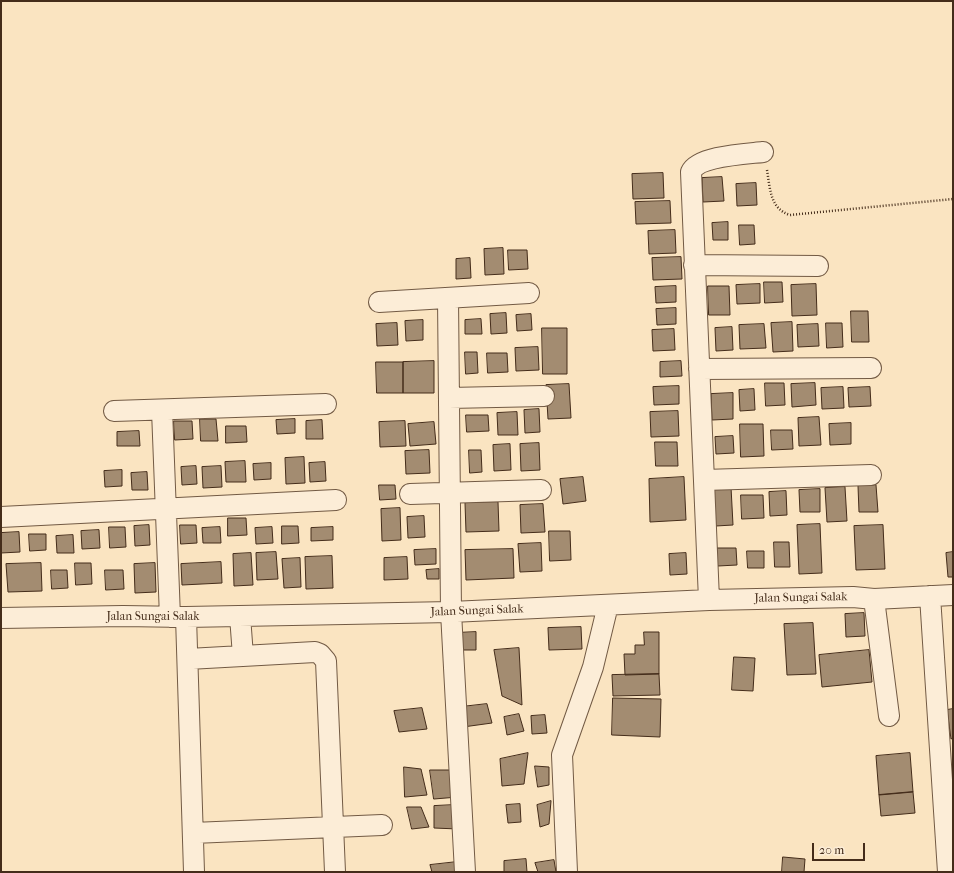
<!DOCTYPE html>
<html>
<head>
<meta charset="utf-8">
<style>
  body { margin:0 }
  #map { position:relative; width:954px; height:873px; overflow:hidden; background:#fae4c1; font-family:"IM FELL French Canon",serif }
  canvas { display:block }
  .frame { position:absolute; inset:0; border:2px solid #442c1a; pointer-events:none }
  .scale { position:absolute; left:812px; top:843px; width:53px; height:18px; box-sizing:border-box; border:2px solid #442c1a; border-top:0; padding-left:5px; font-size:12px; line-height:14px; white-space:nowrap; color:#442c1a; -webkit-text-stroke:3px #fcedd7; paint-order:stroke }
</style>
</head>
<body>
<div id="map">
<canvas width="954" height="873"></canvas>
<div class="frame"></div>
<div class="scale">20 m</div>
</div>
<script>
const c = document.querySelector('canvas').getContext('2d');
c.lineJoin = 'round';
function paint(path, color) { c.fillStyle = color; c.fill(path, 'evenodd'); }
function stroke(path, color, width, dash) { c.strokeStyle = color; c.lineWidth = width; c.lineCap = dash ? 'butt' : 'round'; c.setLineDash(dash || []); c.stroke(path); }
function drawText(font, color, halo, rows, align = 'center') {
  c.font = font + ' "IM FELL French Canon",serif'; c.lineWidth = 3.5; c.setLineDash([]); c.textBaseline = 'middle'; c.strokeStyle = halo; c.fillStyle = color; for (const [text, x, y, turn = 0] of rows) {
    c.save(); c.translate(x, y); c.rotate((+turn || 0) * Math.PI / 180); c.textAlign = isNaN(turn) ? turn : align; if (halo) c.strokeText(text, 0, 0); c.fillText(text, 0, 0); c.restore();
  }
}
const building = new Path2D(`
  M663,173L664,198L633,199L632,174Z
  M722,177L724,201L703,202L702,178Z
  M756,183L757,205L737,206L736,184Z
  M670,201L671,223L636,224L635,202Z
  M728,222V240H713L712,223Z
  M739,225H754L755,244L740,245Z
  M675,230L676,253L649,254L648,231Z
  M503,248L504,274L485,275L484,249Z
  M508,250H527L528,269L509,270Z
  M681,257L682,279L653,280L652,258Z
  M470,258L471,278L456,279V259Z
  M764,282H782L783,302L765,303Z
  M760,284V303L737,304L736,285Z
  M816,284L817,315L792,316L791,285Z
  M676,286V302L656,303L655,287Z
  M708,286H729L730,315H709Z
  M676,308V324L657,325L656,309Z
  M851,311H868L869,342H852Z
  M506,313L507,333L491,334L490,314Z
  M531,314L532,330L517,331L516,315Z
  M481,319L482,334H465V320Z
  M423,320V340L406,341L405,321Z
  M792,322L793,351L773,352L771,323Z
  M397,323L398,345L377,346L376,324Z
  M826,323H842L843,347L827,348Z
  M764,324L766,348L740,349L739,325Z
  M818,324L819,346L798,347L797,325Z
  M732,327L733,350L716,351L715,328Z
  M542,328H567V374H543Z
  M674,329L675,350L653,351L652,330Z
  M538,347L539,370L516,371L515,348Z
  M465,352H477L478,373L466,374Z
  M487,353H507L508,372L488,373Z
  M434,361V393H403V362Z
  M681,361L682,376L660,377V362Z
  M376,362H403V393H377Z
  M765,383H784L785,405L766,406Z
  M815,383L816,405L792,407L791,384Z
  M569,384L571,418L548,419L546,385Z
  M679,386V404L654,405L653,387Z
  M843,387L844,408L822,409L821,388Z
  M870,387L871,406L849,407L848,388Z
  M754,389L755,410L740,411L739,390Z
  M733,393V419L712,420L711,394Z
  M539,409L540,432L525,433L524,410Z
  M678,411L679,436L651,437L650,412Z
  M517,412L518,435H498L497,413Z
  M466,415H488L489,431L467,432Z
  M819,417L821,445L799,446L798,418Z
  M200,419H216L218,441H201Z
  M295,419V433L277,434L276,420Z
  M322,420L323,439H306V421Z
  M174,421H192L193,439L175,440Z
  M405,421L406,446L380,447L379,422Z
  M434,422L436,444L410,446L408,424Z
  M851,423V444L830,445L829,424Z
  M740,424H763L764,456L741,457Z
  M226,426H246L247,442L226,443Z
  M771,430H792L793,449L772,450Z
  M139,431L140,446H117V432Z
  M733,436L734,453L716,454L715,437Z
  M655,442H677L678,466H656Z
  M539,443L540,470L521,471L520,444Z
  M510,444L511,470L494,471L493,445Z
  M429,450L430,473L406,474L405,451Z
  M469,450H481L482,472L470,473Z
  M304,457L305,483L286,484L285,458Z
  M245,461L246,482H226L225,462Z
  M325,462L326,481L310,482L309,463Z
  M271,463V479L254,480L253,464Z
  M196,466L197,484L182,485L181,467Z
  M221,466L222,487L203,488L202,467Z
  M122,470V486L105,487L104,471Z
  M147,472L148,490H132L131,473Z
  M583,477L586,501L563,504L560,479Z
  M684,477L686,520L650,522L649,479Z
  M379,485H395L396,499L380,500Z
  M876,485L878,512H859L858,486Z
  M714,487H731L733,525L716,526Z
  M845,487L847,521L827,522L825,488Z
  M820,489V512H800L799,490Z
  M786,491L787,515L770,516L769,492Z
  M741,495H763L764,518L742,519Z
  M498,502L499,531L466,532L465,503Z
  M543,504L545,532L521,533L520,505Z
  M400,508L401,540L382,541L381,509Z
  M424,516L425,537L408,538L407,517Z
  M228,518H246L247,535L228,536Z
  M820,524L822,573L799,574L797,525Z
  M149,525L150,545L135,546L134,526Z
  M180,525H196L197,543L181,544Z
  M883,525L885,569L856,570L854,526Z
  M282,526H298L299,543L282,544Z
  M109,527H125L126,547L110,548Z
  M220,527L221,543H203L202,528Z
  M272,527L273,543L256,544L255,528Z
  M333,527V540L311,541V528Z
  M99,530L100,548L82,549L81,531Z
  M549,531H570L571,560L550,561Z
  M19,532L20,552L1,553V533Z
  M29,534H46V550L30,551Z
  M73,535L74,553H57L56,536Z
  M774,542H789L790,567H775Z
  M541,543L542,571L520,572L518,544Z
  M717,548H736L737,565L718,566Z
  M436,549V564L415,565L414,550Z
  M513,549L514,578L466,580L465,550Z
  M747,551H764V568H748Z
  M276,552L278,579L257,580L256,553Z
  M953,552V577H948L946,553Z
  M251,553L253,585L234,586L233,554Z
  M686,553L687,574L670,575L669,554Z
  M332,556L333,588L306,589L305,557Z
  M407,557L408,579L384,580V558Z
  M300,558L301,587L284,588L282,559Z
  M221,562L222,583L182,585L181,564Z
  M41,563L42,591L8,592L6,564Z
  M75,563H91L92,584L76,585Z
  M155,563L156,592L135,593L134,564Z
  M439,569V579H427L426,570Z
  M51,570H67L68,588L52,589Z
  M105,570H123L124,589L106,590Z
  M864,613L865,636L846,637L845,614Z
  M813,623L816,674L787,675L784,624Z
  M581,627L582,649L549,650L548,628Z
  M476,632V650H457L456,633Z
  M644,632H659V674L625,675L624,654H635V645H644Z
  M519,648L522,705L502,696L494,650Z
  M869,650L872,682L822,687L819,655Z
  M734,657L755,658L753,691L732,690Z
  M659,674L660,695L613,696L612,675Z
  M613,698L661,699L660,737L612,735Z
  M487,704L492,723L463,727L461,707Z
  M422,708L427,729L399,732L394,711Z
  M953,709V738L951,739L947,710Z
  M519,714L524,731L507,735L504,717Z
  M545,715L547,733L532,734L531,716Z
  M528,753L524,784L502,786L500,759Z
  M910,753L913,792L879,795L876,756Z
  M535,766L549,767V785L538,787Z
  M404,767L421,769L427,795L405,797Z
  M430,770H452L458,797L434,799Z
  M913,792L915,813L881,816L879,795Z
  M551,801L549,824L540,827L537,805Z
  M520,804L521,822L508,823L506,805Z
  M454,805L458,829L434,828V806Z
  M407,807H421L429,827L412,829Z
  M783,857L805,859L804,872H782Z
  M526,859L527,872H504V861Z
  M554,860L556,872H538L535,863Z
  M457,862L460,872H432L430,865Z`);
paint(building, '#a38c71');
stroke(building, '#442c1a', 1);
const minor = new Path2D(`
  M694,265L818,266
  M448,298L451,612L465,872
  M379,302L529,293
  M699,369L871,368
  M449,398L544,396
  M162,410L170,617
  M114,411L326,404
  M704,480L871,475
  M410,494L541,490
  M1,517L336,500
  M930,596L948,872
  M874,599L889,716
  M709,600L691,172C698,156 746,154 763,152
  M240,616L243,656
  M186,617L194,872
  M1,618L123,616L186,617L451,612L709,600L853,597L874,599L953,595
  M188,659L315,652L320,654L326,661L335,872
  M193,833L382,825
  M567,872L562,755L593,667L608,605`);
stroke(minor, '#725a44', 22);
stroke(new Path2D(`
  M767,170C770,188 770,209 790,215L953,199`), '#442c1a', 2.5, [1, 2]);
stroke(minor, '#fcedd7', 20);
drawText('12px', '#442c1a', '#fcedd7', [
  ["Jalan Sungai Salak",801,598,-1],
  ["Jalan Sungai Salak",477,611,-2],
  ["Jalan Sungai Salak",153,617]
]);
</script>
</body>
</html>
